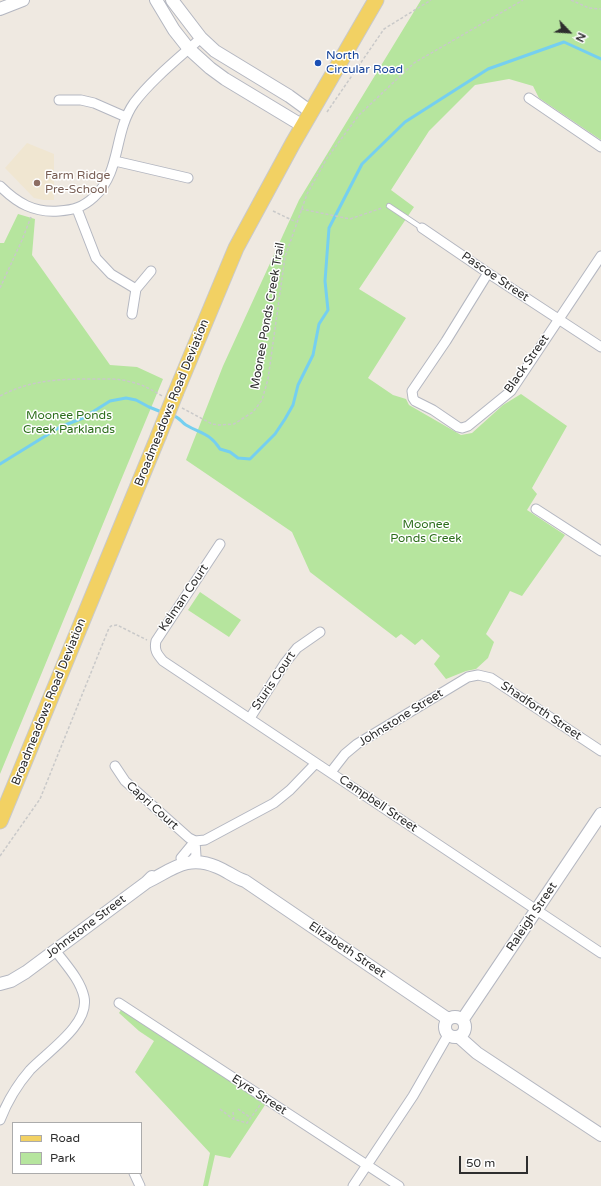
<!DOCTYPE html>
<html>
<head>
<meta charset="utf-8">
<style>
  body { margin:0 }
  #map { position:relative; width:601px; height:1186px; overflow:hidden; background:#efe9e1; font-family:"Varela Round",sans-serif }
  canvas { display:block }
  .legend { position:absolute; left:12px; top:1122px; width:130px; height:52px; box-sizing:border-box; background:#fff; border:1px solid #ababab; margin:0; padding:5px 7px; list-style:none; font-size:12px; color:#2e2e2e }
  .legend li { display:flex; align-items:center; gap:8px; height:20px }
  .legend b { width:20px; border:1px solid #ababab }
  .north { position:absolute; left:549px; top:12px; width:40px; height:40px; -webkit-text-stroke:3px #fff; paint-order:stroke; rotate:115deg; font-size:11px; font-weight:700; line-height:16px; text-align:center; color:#2e2e2e }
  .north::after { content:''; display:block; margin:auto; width:14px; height:18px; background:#2e2e2e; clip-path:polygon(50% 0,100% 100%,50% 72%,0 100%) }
  .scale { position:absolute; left:459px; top:1156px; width:69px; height:18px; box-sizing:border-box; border:2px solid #2e2e2e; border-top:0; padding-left:5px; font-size:12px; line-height:14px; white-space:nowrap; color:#2e2e2e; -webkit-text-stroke:3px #fff; paint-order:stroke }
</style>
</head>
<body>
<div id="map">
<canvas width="601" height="1186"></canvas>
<ul class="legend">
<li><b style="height:5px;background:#f2d163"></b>Road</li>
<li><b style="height:11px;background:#b6e59e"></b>Park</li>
</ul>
<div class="north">N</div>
<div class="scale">50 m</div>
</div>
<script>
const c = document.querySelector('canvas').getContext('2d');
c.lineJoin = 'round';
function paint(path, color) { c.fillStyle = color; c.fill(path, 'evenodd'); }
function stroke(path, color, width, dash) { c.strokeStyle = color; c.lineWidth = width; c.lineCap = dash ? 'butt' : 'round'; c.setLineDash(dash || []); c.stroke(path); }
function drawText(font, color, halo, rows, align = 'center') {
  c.font = font + ' "Varela Round",sans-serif'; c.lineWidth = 3; c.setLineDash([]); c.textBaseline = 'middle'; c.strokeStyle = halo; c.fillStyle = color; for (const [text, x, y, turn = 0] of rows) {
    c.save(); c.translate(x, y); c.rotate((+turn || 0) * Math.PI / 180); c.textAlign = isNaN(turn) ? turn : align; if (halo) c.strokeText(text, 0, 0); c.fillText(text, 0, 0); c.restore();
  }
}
paint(new Path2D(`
  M27,143L54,154V200H44L34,198L5,168Z`), '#f0e6d1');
paint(new Path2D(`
  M421,0H601V140L539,98L533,86L509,79L475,85L429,131L391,190L414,207L359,289L406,318L368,378L393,395L406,399L409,405L461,435L472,433L503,405L521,394L567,426L532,488L537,494L527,510L565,535L522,596L510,591L486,634L494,642L488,658L476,669L466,671L446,679L434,664L440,656L422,639L415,645L401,634L396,638L310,572L292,532L186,460L223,366L299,200Z
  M18,214L35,219L32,255L110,365L137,367L163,379C108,510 55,642 0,774V243H4Z
  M200,592L241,620L229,637L188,610Z
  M123,1007L265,1105L230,1158L215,1155L208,1186H203L210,1153L135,1072L154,1041L139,1031L119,1013Z`), '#b6e59e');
stroke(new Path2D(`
  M171,415C180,417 180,421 186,425C201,434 210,433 220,449L230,452L238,458L250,459L275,434L285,419L293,405L298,385L313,355L319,324L328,310L325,281L329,228L362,164L405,122L488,69L564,42L601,59
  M0,464L60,427L83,418L110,401L126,398L136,400L149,407L164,413`), '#75cff0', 3);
const service = new Path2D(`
  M389,206L422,228`);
const minor = new Path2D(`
  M529,98L601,147
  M59,100H81L94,103L126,117
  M115,161L188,178
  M0,186C17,203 34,213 59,211C74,210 83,207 94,197C122,171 113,133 134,103C151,80 180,57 201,38
  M77,209L96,258L111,274L136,289
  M422,228L488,273L601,347
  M488,273L446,341L412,391L413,398L415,401L433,410L458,427L462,428L468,426L511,391L601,256
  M132,314L136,289L151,271
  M536,509L601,551
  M220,544L156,641C154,650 157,654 163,661L601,953
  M250,718L285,663L297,648L320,632
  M115,766L125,781L189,838L195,841
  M331,772L345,754L357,744L468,677L478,675L491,678L601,751
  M181,858L195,841L205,840L274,803L290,790L316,763
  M190,863L196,856L195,841
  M119,1003L399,1186
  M0,1120C7,1102 17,1085 30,1070C47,1052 90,1024 84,997C80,979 65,964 55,950
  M134,1173L140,1186
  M353,1186L413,1096L448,1035`);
const tertiary = new Path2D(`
  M156,0L174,30L189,49L210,68L225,79L303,126
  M172,0L201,38L215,51L289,96L311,112
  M0,9L23,0
  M147,882C172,870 187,854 217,867C227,871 235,878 245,881L448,1019
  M0,984L11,981L26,972L147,882L152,877
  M445 1027a10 10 0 1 1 20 0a10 10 0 1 1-20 0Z
  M463,1019L601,814
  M459,1037L477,1053L601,1135`);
const primary = new Path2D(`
  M176,392L236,248L293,143L376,0
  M0,821L158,437`);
stroke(service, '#b4b7c1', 6);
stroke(minor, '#b4b7c1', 11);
stroke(tertiary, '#b4b7c1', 14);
stroke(primary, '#c9c9c9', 17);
stroke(new Path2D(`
  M571,0L589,8L601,9
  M327,112L384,29L431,0
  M301,209L350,219L382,208
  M273,211L296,222
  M0,288L22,240L31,217
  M0,396C31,380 58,379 92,379C105,379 119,378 131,382C142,384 152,390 162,396
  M182,408L212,424L219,425L234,424L253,412L262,400L268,379L285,257L307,194L327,158L359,115L414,63L523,0
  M0,856L40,799L109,628L111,626L117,625L147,640
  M220,1109L233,1119L247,1123L260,1105
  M238,1109L251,1118
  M233,1112L234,1119`), '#c9c9c9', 1.5, [3, 2]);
stroke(service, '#fff', 4.5);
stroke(minor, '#fff', 9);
stroke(tertiary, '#fff', 12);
stroke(primary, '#f2d163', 15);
const primaryBridge = new Path2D(`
  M158,437L176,392`);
stroke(primaryBridge, '#c9c9c9', 17, []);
stroke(primaryBridge, '#f2d163', 15);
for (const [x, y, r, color] of [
  [318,63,4,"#1a4fb4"],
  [37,183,4,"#8d6e63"]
]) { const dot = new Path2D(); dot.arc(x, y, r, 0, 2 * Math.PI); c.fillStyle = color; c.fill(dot); stroke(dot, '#fff', 1.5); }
drawText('12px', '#164399', '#fff', [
  ["North",326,56],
  ["Circular Road",326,70]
], 'left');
drawText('12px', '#785e54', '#fff', [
  ["Farm Ridge",45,176],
  ["Pre-School",45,190]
], 'left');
drawText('12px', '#2e2e2e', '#fff', [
  ["Pascoe Street",495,277,34],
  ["Moonee Ponds Creek Trail",268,316,-80],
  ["Black Street",527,364,-55],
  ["Broadmeadows Road Deviation",172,403,-68],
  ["Kelman Court",184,598,-56],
  ["Sturis Court",274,681,-56],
  ["Broadmeadows Road Deviation",49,702,-68],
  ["Shadforth Street",541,711,34],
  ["Johnstone Street",401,718,-32],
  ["Campbell Street",378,804,34],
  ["Capri Court",152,806,42],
  ["Raleigh Street",532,917,-56],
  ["Johnstone Street",86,927,-37],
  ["Elizabeth Street",347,950,34],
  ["Eyre Street",259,1095,33]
]);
drawText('12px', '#2c6e1b', '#fff', [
  ["Moonee Ponds",69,416],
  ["Creek Parklands",69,430],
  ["Moonee",426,525],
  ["Ponds Creek",426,539]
]);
</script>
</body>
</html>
